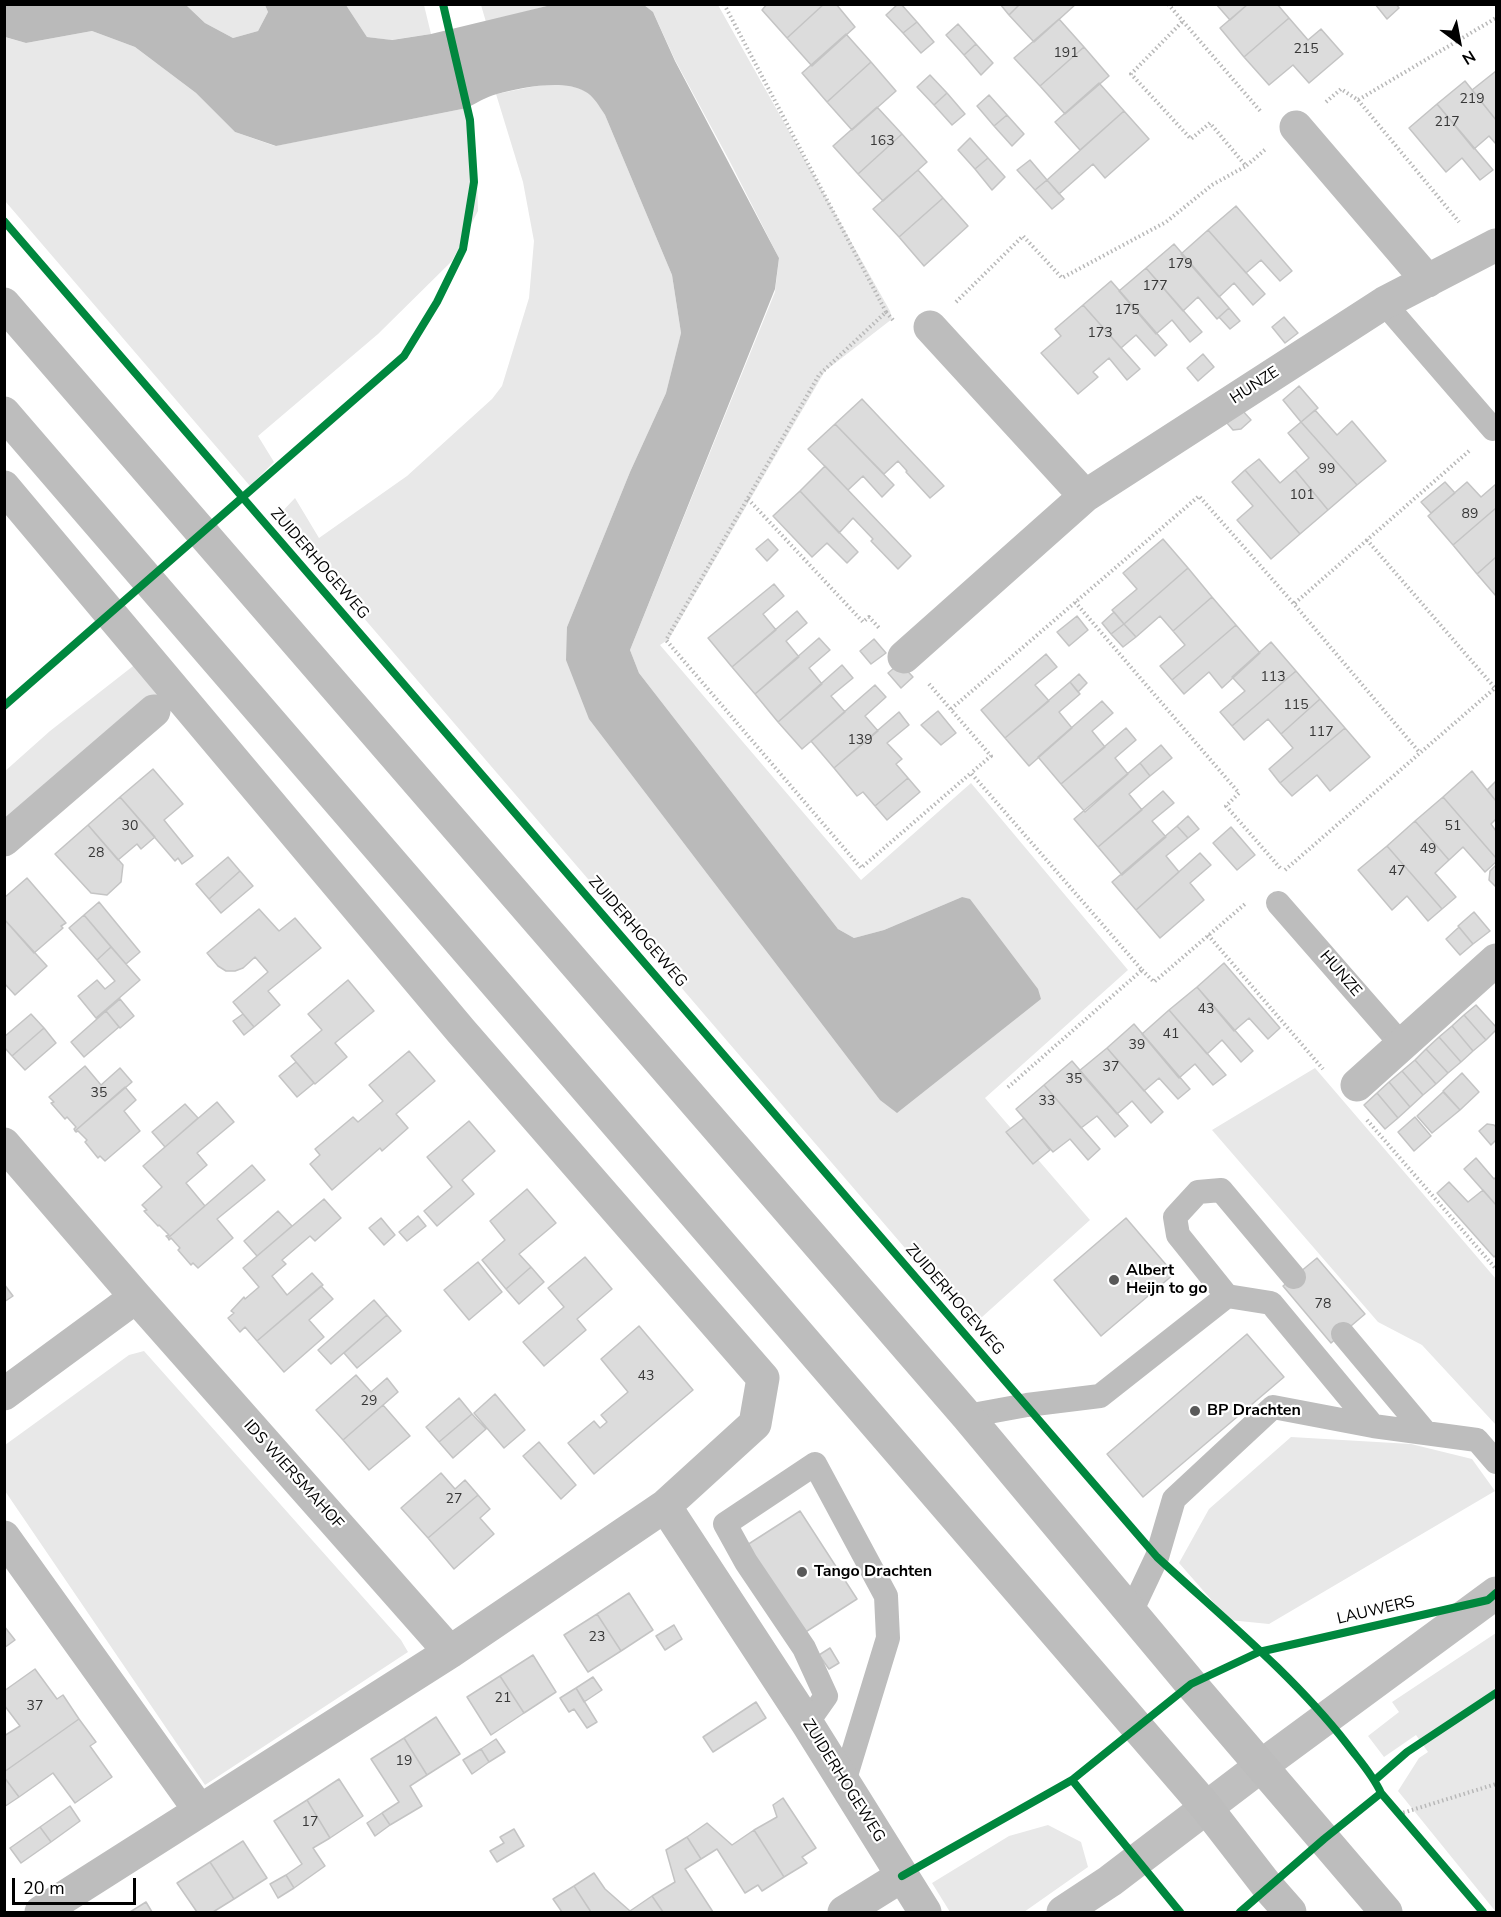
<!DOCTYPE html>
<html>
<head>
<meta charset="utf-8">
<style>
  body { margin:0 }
  #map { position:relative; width:1501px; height:1917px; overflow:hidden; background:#fff; font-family:"Nunito Sans",sans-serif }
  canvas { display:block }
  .frame { position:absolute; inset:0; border:6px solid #000; pointer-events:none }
  .north { position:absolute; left:1429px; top:12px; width:60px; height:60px; -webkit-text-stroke:4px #fff; paint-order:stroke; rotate:148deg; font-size:16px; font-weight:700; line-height:24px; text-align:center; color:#000 }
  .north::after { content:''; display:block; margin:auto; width:21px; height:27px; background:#000; clip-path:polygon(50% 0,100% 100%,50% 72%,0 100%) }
  .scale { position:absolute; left:12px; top:1878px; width:124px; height:27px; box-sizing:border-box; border:3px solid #000; border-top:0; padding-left:8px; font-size:18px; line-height:21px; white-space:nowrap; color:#000; -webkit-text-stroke:4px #fff; paint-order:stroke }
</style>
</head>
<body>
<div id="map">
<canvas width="1501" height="1917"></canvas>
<div class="frame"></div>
<div class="north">N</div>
<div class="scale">20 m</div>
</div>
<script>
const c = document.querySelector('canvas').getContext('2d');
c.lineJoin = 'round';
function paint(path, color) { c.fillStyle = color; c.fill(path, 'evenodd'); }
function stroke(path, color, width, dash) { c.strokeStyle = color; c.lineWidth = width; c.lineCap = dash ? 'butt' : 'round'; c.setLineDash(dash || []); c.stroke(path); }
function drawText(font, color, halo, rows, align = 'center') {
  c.font = font + ' "Nunito Sans",sans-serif'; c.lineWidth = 4.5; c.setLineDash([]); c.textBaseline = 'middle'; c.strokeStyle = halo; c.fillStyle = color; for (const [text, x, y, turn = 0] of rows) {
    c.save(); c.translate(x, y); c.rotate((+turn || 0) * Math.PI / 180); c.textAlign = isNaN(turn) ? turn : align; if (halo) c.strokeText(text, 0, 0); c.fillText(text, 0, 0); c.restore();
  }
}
paint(new Path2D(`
  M186,5H265L268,12L258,31L233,38L205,23Z
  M346,5H424L431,34L391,40L367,37Z
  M481,5V4L551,5L486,22Z
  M644,5H718L890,311L892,319L825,371L669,639L660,645L861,880L971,783L1128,970L985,1098L1090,1220L972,1326L277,517L295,498L319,538L407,476L492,399L502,386L529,298L534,241L523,182L496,94C526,89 570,73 595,99C599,103 602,110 605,115L672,275L681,333L666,393L630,472L567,627L880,1099L962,897L884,930L854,938L838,929L639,673L630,650L775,292L779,258L729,160L675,60L654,14Z
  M92,31L135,47L196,93L235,132L275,146L467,108L476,151L478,211L452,261L378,334L258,436L274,462L250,486L5,201L4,37L26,43Z
  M137,663L166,696L5,838L4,772L50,731Z
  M1315,1068L1496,1279V1425L1422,1345L1378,1322L1212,1130Z
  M144,1351L401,1640L408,1652L205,1785L5,1491V1445L129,1355Z
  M1291,1437L1411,1444L1472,1459L1495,1491L1269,1624L1229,1620L1179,1563L1209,1509Z
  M1496,1633V1912L1398,1791L1419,1758L1428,1752L1416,1735L1384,1757L1368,1736L1399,1712L1392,1702Z
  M1048,1825L1081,1842L1088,1867L1024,1912H950L932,1883L1009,1836Z`), '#e8e8e8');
paint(new Path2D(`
  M4,5H186L205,23L233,38L258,31L268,12L265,5H346L367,37L392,40L431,34L551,5H644L653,12L675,61L779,258L775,289L630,650L639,673L838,929L854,938L884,930L962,897L970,899L1038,989L1041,999L897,1113L880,1100L589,719L566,660L567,627L630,472L666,393L681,333L672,275L605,115C599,106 594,96 584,91C563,79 519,88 497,94C486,97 476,103 467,108L276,146L235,132L196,93L135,47L92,31L26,43L5,37Z`), '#bababa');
const building = new Path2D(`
  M767,4H824L787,38L762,10Z
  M824,4H836L855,27L812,66L787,38Z
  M898,4H901L917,22L903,33L886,15Z
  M1000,4H1020L1009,15Z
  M1020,4H1076L1034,42L1009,15Z
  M1216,4H1248L1230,20Z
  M1248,4H1277L1289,18L1244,57L1220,28Z
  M1375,4H1396L1399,8L1387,19Z
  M1289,18L1308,40L1321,29L1343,54L1309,83L1293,65L1269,85L1244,57Z
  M1059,19L1084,47L1040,86L1014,58Z
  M917,22L934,42L921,53L903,33Z
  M958,24L976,44L964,55L946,35Z
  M846,34L871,62L827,102L802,73Z
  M976,44L993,63L981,75L964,55Z
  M1084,47L1109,76L1065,114L1040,86Z
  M871,62L896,91L852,130L827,102Z
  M1496,71V120L1472,90Z
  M930,75L947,93L934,105L917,87Z
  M1465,81L1496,120V144L1489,136L1474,149L1437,104Z
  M1099,83L1124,111L1080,150L1055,122Z
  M947,93L965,114L952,125L934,105Z
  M989,95L1007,115L994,126L977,106Z
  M1437,104L1493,170L1480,180L1462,158L1446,172L1409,128Z
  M877,107L902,134L858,174L833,146Z
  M1124,111L1149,139L1105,178L1093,164L1059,194L1047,180Z
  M1007,115L1024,134L1012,146L994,126Z
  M902,134L927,162L883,201L858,174Z
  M970,138L988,158L975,169L958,150Z
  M988,158L1005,177L992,190L975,169Z
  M1030,160L1047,180L1035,190L1017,170Z
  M918,170L943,198L899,237L873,209Z
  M1047,180L1064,199L1052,209L1035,190Z
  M943,198L968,226L924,266L899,237Z
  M1236,206L1292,271L1280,281L1261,260L1246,273L1208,230Z
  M1208,230L1265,294L1253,305L1234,283L1219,297L1181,254Z
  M1174,244L1229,308L1217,319L1198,297L1183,311L1146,268Z
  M1146,268L1202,332L1190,342L1172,320L1156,334L1119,291Z
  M1111,281L1167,345L1155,356L1136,335L1121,348L1083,305Z
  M1083,305L1140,369L1127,380L1109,358L1093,372L1098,377L1078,394L1041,353L1061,336L1055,329Z
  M1229,308L1240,321L1230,329L1219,317Z
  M1284,317L1298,333L1285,343L1272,327Z
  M1203,354L1214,367L1198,381L1187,368Z
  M1299,386L1318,408L1301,422L1283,400Z
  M862,399L944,486L930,498L906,472L907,471L898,461L884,474L835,424Z
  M1242,410L1251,420L1241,429L1233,430L1227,423Z
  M1315,410L1337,435L1352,421L1386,461L1357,485L1301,422Z
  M1301,422L1357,485L1328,510L1295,470L1309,458L1288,433Z
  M835,424L894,485L882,497L863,476L848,490L808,449Z
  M1259,459L1280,483L1295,470L1328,510L1300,534L1245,470Z
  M825,466L911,556L898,569L871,541L873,539L853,518L839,533L800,491Z
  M1245,470L1300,534L1271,559L1237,520L1253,506L1232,482Z
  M1445,482L1455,493L1431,513L1421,502Z
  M1467,482L1481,497L1496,484V508L1453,545L1428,516Z
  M800,491L858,552L847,563L827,543L812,557L773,516Z
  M1496,508V557L1477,574L1453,545Z
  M768,539L778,550L767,561L756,549Z
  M1163,539L1188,568L1124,624L1112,610L1137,589L1123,573Z
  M1496,557V596L1477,574Z
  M1188,568L1212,597L1173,631L1160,616L1136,637L1124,624Z
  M774,584L784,596L763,614L776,630L732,667L708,638Z
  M1212,597L1236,625L1172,680L1160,666L1185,645L1173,631Z
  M797,611L807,623L786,641L799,657L755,694L732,667Z
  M1114,612L1124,624L1111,634L1102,623Z
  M1077,616L1088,630L1069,646L1057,632Z
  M1124,624L1136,637L1123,647L1111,634Z
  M1236,625L1260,653L1222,688L1209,672L1184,694L1172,680Z
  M819,638L830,650L809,668L822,684L778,722L755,694Z
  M874,639L886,653L871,664L860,651Z
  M1271,642L1296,671L1232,726L1220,712L1245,691L1232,677Z
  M1046,654L1057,667L1035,685L1049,701L1005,738L981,710Z
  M900,663L913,677L901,688L888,673Z
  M842,665L853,678L831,696L845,712L802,749L778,722Z
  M1296,671L1320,699L1281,734L1268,719L1244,740L1232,726Z
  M1079,674L1087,683L1078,692L1070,682Z
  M1070,682L1080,694L1059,712L1072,728L1029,766L1005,738Z
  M875,685L886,697L865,716L878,731L834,768L811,741Z
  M1320,699L1345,728L1280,783L1269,769L1293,748L1281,734Z
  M1102,701L1113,713L1092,731L1105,747L1061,784L1038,757Z
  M938,711L956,733L941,745L921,725Z
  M899,712L909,725L887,743L902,759L896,764L908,778L875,806L863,792L857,796L834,768Z
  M1126,728L1136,740L1115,758L1128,774L1085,812L1061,784Z
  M1345,728L1370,757L1330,791L1317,775L1292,796L1280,783Z
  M1161,745L1172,758L1150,776L1140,763Z
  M1140,763L1150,776L1129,794L1142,810L1098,847L1074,819Z
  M153,769L183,804L164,820L193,856L182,864L178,858L175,861L120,797Z
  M1472,771L1496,801V819L1491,824L1496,831V858L1443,797Z
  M908,778L920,792L887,820L875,806Z
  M1496,781V801L1487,790Z
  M1163,791L1174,803L1152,821L1166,837L1122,875L1098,847Z
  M120,797L155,837L141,849L137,844L118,860L88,825Z
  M1443,797L1496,858V862L1485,872L1463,847L1449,860L1415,821Z
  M1188,816L1199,829L1188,838L1177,826Z
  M1415,821L1449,860L1435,873L1456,897L1442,909L1387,846Z
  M88,825L123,865L121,882L107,895L91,893L55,854Z
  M1177,826L1188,838L1166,856L1179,872L1136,910L1112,882Z
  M1231,827L1255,855L1237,870L1213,843Z
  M1387,846L1442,909L1428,921L1407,896L1392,910L1358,870Z
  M1200,853L1211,865L1190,883L1204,900L1160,938L1136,910Z
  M228,857L240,871L209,899L196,884Z
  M1496,865V887L1489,880L1490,871Z
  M240,871L253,886L221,913L209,899Z
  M27,878L66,923L61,926L63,928L34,953L4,919V898Z
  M99,902L140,952L126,964L84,915Z
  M259,909L279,931L295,918L321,948L268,991L280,1005L254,1027L233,1002L268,972L255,957L243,968L235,971H226L218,966L207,953Z
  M1474,912L1490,931L1473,944L1458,926Z
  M84,915L111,947L97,960L69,928Z
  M4,919L47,966L15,995L4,983Z
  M1459,927L1473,944L1460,955L1446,939Z
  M111,947L140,980L96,1018L78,996L97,980L105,989L115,981L97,960Z
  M1224,963L1280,1028L1268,1039L1249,1018L1234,1031L1197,987Z
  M348,980L374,1011L335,1043L347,1057L315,1084L291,1056L322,1030L308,1014Z
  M1197,987L1253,1051L1241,1062L1222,1040L1207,1054L1169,1010Z
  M120,999L134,1016L120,1028L106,1011Z
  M1476,1005L1496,1027V1030L1486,1040L1464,1015Z
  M1169,1010L1226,1075L1213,1085L1195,1064L1179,1078L1142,1034Z
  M106,1011L119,1027L84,1057L71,1042Z
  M31,1014L44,1028L12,1056L4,1047V1037Z
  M243,1014L254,1027L244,1035L233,1021Z
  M1464,1015L1486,1040L1473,1051L1452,1026Z
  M1134,1024L1190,1089L1178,1099L1159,1078L1144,1091L1107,1048Z
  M1452,1026L1473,1051L1461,1062L1439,1037Z
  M44,1028L56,1043L25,1070L12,1056Z
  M1439,1037L1461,1062L1448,1073L1426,1049Z
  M1107,1048L1163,1112L1151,1123L1132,1101L1117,1114L1079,1071Z
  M1426,1049L1448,1073L1436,1084L1415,1060Z
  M409,1051L435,1081L396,1114L408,1128L382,1151L380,1148L332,1190L310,1164L320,1155L315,1149L353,1117L358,1122L383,1101L369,1085Z
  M1415,1060L1436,1084L1423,1095L1402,1071Z
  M1072,1061L1128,1126L1115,1137L1097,1116L1081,1128L1044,1085Z
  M296,1062L314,1083L297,1097L279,1076Z
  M85,1066L101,1085L120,1068L132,1082L75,1131L74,1129L76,1127L67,1117L65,1119L51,1103L54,1102L49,1097Z
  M1402,1071L1423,1095L1410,1107L1389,1082Z
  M1462,1073L1479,1092L1460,1110L1443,1091Z
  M1389,1082L1410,1107L1398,1118L1377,1093Z
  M1044,1085L1100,1149L1088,1160L1070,1139L1053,1152L1016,1109Z
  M125,1087L136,1100L124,1111L140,1131L105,1161L100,1156L98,1158L85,1142L87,1140L78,1131L76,1132L75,1131Z
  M1443,1092L1460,1110L1432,1133L1417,1116Z
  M1377,1093L1398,1118L1385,1129L1364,1105Z
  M217,1102L234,1122L197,1153L207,1165L186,1183L205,1206L168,1238L166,1236L169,1235L159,1225L158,1226L144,1211L147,1210L142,1205L162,1187L143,1166Z
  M185,1104L198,1118L165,1147L152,1132Z
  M1415,1117L1431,1136L1414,1151L1398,1132Z
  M1024,1118L1050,1150L1033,1164L1006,1132Z
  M469,1121L495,1151L462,1180L474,1194L437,1226L424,1211L452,1187L427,1157Z
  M1487,1124L1494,1125L1496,1127V1140L1491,1145L1479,1131Z
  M1476,1158L1494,1179L1496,1177V1205L1464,1169Z
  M252,1165L265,1180L217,1219L233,1238L198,1268L193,1263L191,1265L178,1250L180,1248L171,1238L169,1240L168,1238Z
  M1449,1182L1468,1202L1483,1190L1496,1205V1255L1494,1257L1437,1193Z
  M527,1189L556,1223L519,1254L531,1267L506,1289L482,1260L505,1240L490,1221Z
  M324,1199L341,1218L315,1241L310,1236L282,1260L286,1264L272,1276L287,1295L312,1273L323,1285L257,1341L245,1327L240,1332L228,1318L234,1313L231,1311L244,1297L245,1299L259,1287L243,1268Z
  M278,1211L292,1226L257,1256L244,1241Z
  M418,1216L426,1226L407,1241L399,1232Z
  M381,1218L395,1235L384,1245L369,1228Z
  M1126,1218L1174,1274L1101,1336L1054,1280Z
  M585,1257L612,1289L577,1319L586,1330L544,1366L523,1342L564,1307L548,1288Z
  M1317,1258L1365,1314L1331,1343L1283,1286Z
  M478,1262L502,1292L469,1320L444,1290Z
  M531,1267L544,1282L519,1304L506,1289Z
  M4,1284L13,1296L4,1302Z
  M321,1286L333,1299L309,1320L324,1337L284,1372L257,1341Z
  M374,1300L387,1315L331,1364L318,1350Z
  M387,1315L401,1331L357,1368L344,1353Z
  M639,1326L693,1390L594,1474L568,1443L594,1421L600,1428L607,1422L601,1415L628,1392L601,1359Z
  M1247,1334L1284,1377L1143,1497L1107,1454Z
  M356,1375L371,1392L387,1378L398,1392L343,1440L316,1410Z
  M495,1394L525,1430L504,1448L474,1413Z
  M459,1398L472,1414L439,1442L426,1427Z
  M383,1405L410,1436L369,1470L343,1440Z
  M472,1414L486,1429L453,1458L439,1442Z
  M539,1442L576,1485L561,1499L523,1456Z
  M441,1473L455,1489L465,1480L478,1495L428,1538L401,1508Z
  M478,1495L490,1509L480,1518L494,1534L454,1569L428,1538Z
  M800,1511L857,1599L804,1633L747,1545Z
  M629,1593L653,1630L621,1651L597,1614Z
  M597,1614L621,1651L588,1672L564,1635Z
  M674,1625L682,1639L665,1650L656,1636Z
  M4,1626L15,1640L4,1648Z
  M830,1648L839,1663L829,1669L819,1655Z
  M533,1655L556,1692L524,1713L500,1676Z
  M35,1669L57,1699L63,1695L79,1719L4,1772V1736L20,1726L4,1705V1691Z
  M500,1676L524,1713L491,1735L467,1697Z
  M593,1677L602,1690L584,1702L576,1688Z
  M576,1688L597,1722L587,1728L574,1709L569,1712L560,1698Z
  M756,1702L766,1718L713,1752L703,1737Z
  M436,1717L460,1754L427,1775L404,1738Z
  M79,1719L96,1742L90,1746L112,1777L75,1803L53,1773L19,1797L4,1777V1772Z
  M404,1738L427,1775L410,1786L422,1806L390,1825L382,1813L399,1802L371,1759Z
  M496,1739L505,1752L489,1762L481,1749Z
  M481,1749L489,1762L472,1774L463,1760Z
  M4,1777L19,1797L4,1807Z
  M339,1779L363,1816L330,1838L307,1800Z
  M783,1798L816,1848L802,1857L807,1863L784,1877L754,1830L777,1817L773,1805Z
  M307,1800L330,1838L313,1848L325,1866L294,1888L286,1875L302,1864L274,1821Z
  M70,1806L80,1821L51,1842L40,1827Z
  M382,1813L390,1825L375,1836L367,1823Z
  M707,1823L732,1845L754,1830L784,1877L762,1891L758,1885L745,1893L717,1849L701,1859L687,1837Z
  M40,1827L51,1842L21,1863L10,1848Z
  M514,1829L524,1846L497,1862L490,1851L504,1843L500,1837Z
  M687,1837L701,1859L685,1869L713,1912H663L652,1896L675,1882L666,1850Z
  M243,1841L267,1878L234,1899L210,1862Z
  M210,1862L234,1899L213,1912H197L177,1883Z
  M594,1873L605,1889L630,1911L652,1896L663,1912H591L574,1886Z
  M286,1875L294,1888L278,1898L270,1884Z
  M574,1886L591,1912H562L553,1899Z
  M146,1902L152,1912H130Z`);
paint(building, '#dcdcdc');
stroke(building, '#c4c4c4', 1.5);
stroke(new Path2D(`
  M724,4L886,312
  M1168,4L1262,113
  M1182,22L1131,74L1191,139L1210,123L1246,166L1267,148
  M1358,100L1459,222
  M1326,102L1341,89L1358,100L1496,18
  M956,302L1023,236L1062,278L1166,222L1212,185L1246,166
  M893,320L886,312L819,375L666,640L861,868L971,773L1142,970L1006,1089
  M1469,451L1367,540L1495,688
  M748,499L863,622L869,617L880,629
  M1367,540L1294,604L1420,753
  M1075,602L1239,793L1226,806L1281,869
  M929,684L991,756L971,773
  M951,709L1199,496L1294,604
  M1285,870L1495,688L1496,689
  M1208,935L1323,1069
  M1142,970L1154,982L1245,904
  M1367,1120L1496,1269
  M1399,1814L1496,1784`), '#b8b8b8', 4, [1.5, 3]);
stroke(new Path2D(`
  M1384,303L1493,429
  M1278,903L1402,1045
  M1227,1296L1178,1235L1175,1217L1198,1192L1221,1190L1294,1277
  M1343,1334L1426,1433
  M967,1416L1027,1405L1100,1396L1227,1296L1271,1303L1373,1426
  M1131,1612L1157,1557L1174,1499L1273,1407L1373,1426L1477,1440L1496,1462
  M807,1723L826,1696L804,1648L746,1562L725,1524L815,1464L886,1596L888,1638L844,1782`), '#bdbdbd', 24);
stroke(new Path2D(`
  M1296,127L1428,281
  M930,327L1085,496
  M4,487L461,1031L763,1378L755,1424L665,1506L807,1723L925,1912
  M904,657L1085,496L1384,303L1496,245
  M4,840L154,711
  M1357,1085L1496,960
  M4,1144L136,1297L450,1652
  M4,1394L136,1297
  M4,1537L200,1811
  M41,1912L450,1652L665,1506
  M844,1912L902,1876`), '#bdbdbd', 33);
stroke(new Path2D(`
  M1063,1912L1110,1881L1261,1766L1496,1593`), '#bfbfbf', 33);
stroke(new Path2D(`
  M4,304L967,1416L1191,1684L1386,1912
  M4,413L1206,1807L1268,1887L1290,1912`), '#bdbdbd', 33);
stroke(new Path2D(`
  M4,221L1157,1557C1222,1617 1293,1675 1347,1744C1359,1760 1373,1775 1381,1793L1483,1912
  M4,706L404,356L437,302L463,249L474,182L470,120L443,4
  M1072,1780L1180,1912
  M1375,1780L1407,1752L1496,1693
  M902,1876L1072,1780L1191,1684L1259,1652L1488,1600L1496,1593
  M1240,1912L1324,1839L1381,1793`), '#00873e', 8);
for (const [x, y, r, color] of [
  [1114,1280,6,"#595959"],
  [1195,1411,6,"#595959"],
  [802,1572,6,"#595959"]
]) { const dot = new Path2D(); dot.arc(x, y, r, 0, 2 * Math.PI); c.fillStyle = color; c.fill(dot); stroke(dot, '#fff', 2); }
drawText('14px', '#373737', null, [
  ["215",1306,50],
  ["191",1066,54],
  ["219",1472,100],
  ["217",1447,123],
  ["163",882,142],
  ["179",1180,265],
  ["177",1155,287],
  ["175",1127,311],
  ["173",1100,334],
  ["99",1327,470],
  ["101",1302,496],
  ["89",1470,515],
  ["113",1273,678],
  ["115",1296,706],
  ["117",1321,733],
  ["139",860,741],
  ["30",130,827],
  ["51",1453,827],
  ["49",1428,850],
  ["28",96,854],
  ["47",1397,872],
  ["43",1206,1010],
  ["41",1171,1035],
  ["39",1137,1046],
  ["37",1111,1068],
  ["35",1074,1080],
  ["35",99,1094],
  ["33",1047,1102],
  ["78",1323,1305],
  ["43",646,1377],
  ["29",369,1402],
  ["27",454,1500],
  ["23",597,1638],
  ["21",503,1699],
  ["37",35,1707],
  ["19",404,1762],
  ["17",310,1823]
]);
drawText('16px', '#000', '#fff', [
  ["HUNZE",1255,386,-33],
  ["ZUIDERHOGEWEG",319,564,49],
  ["ZUIDERHOGEWEG",637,932,49],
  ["HUNZE",1340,974,49],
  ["ZUIDERHOGEWEG",954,1300,49],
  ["IDS WIERSMAHOF",293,1475,48],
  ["LAUWERS",1376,1611,-13],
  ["ZUIDERHOGEWEG",843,1781,58]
]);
drawText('bold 16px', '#000', '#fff', [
  ["Albert",1126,1271],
  ["Heijn to go",1126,1289],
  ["BP Drachten",1207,1411],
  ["Tango Drachten",814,1572]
], 'left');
</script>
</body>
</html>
